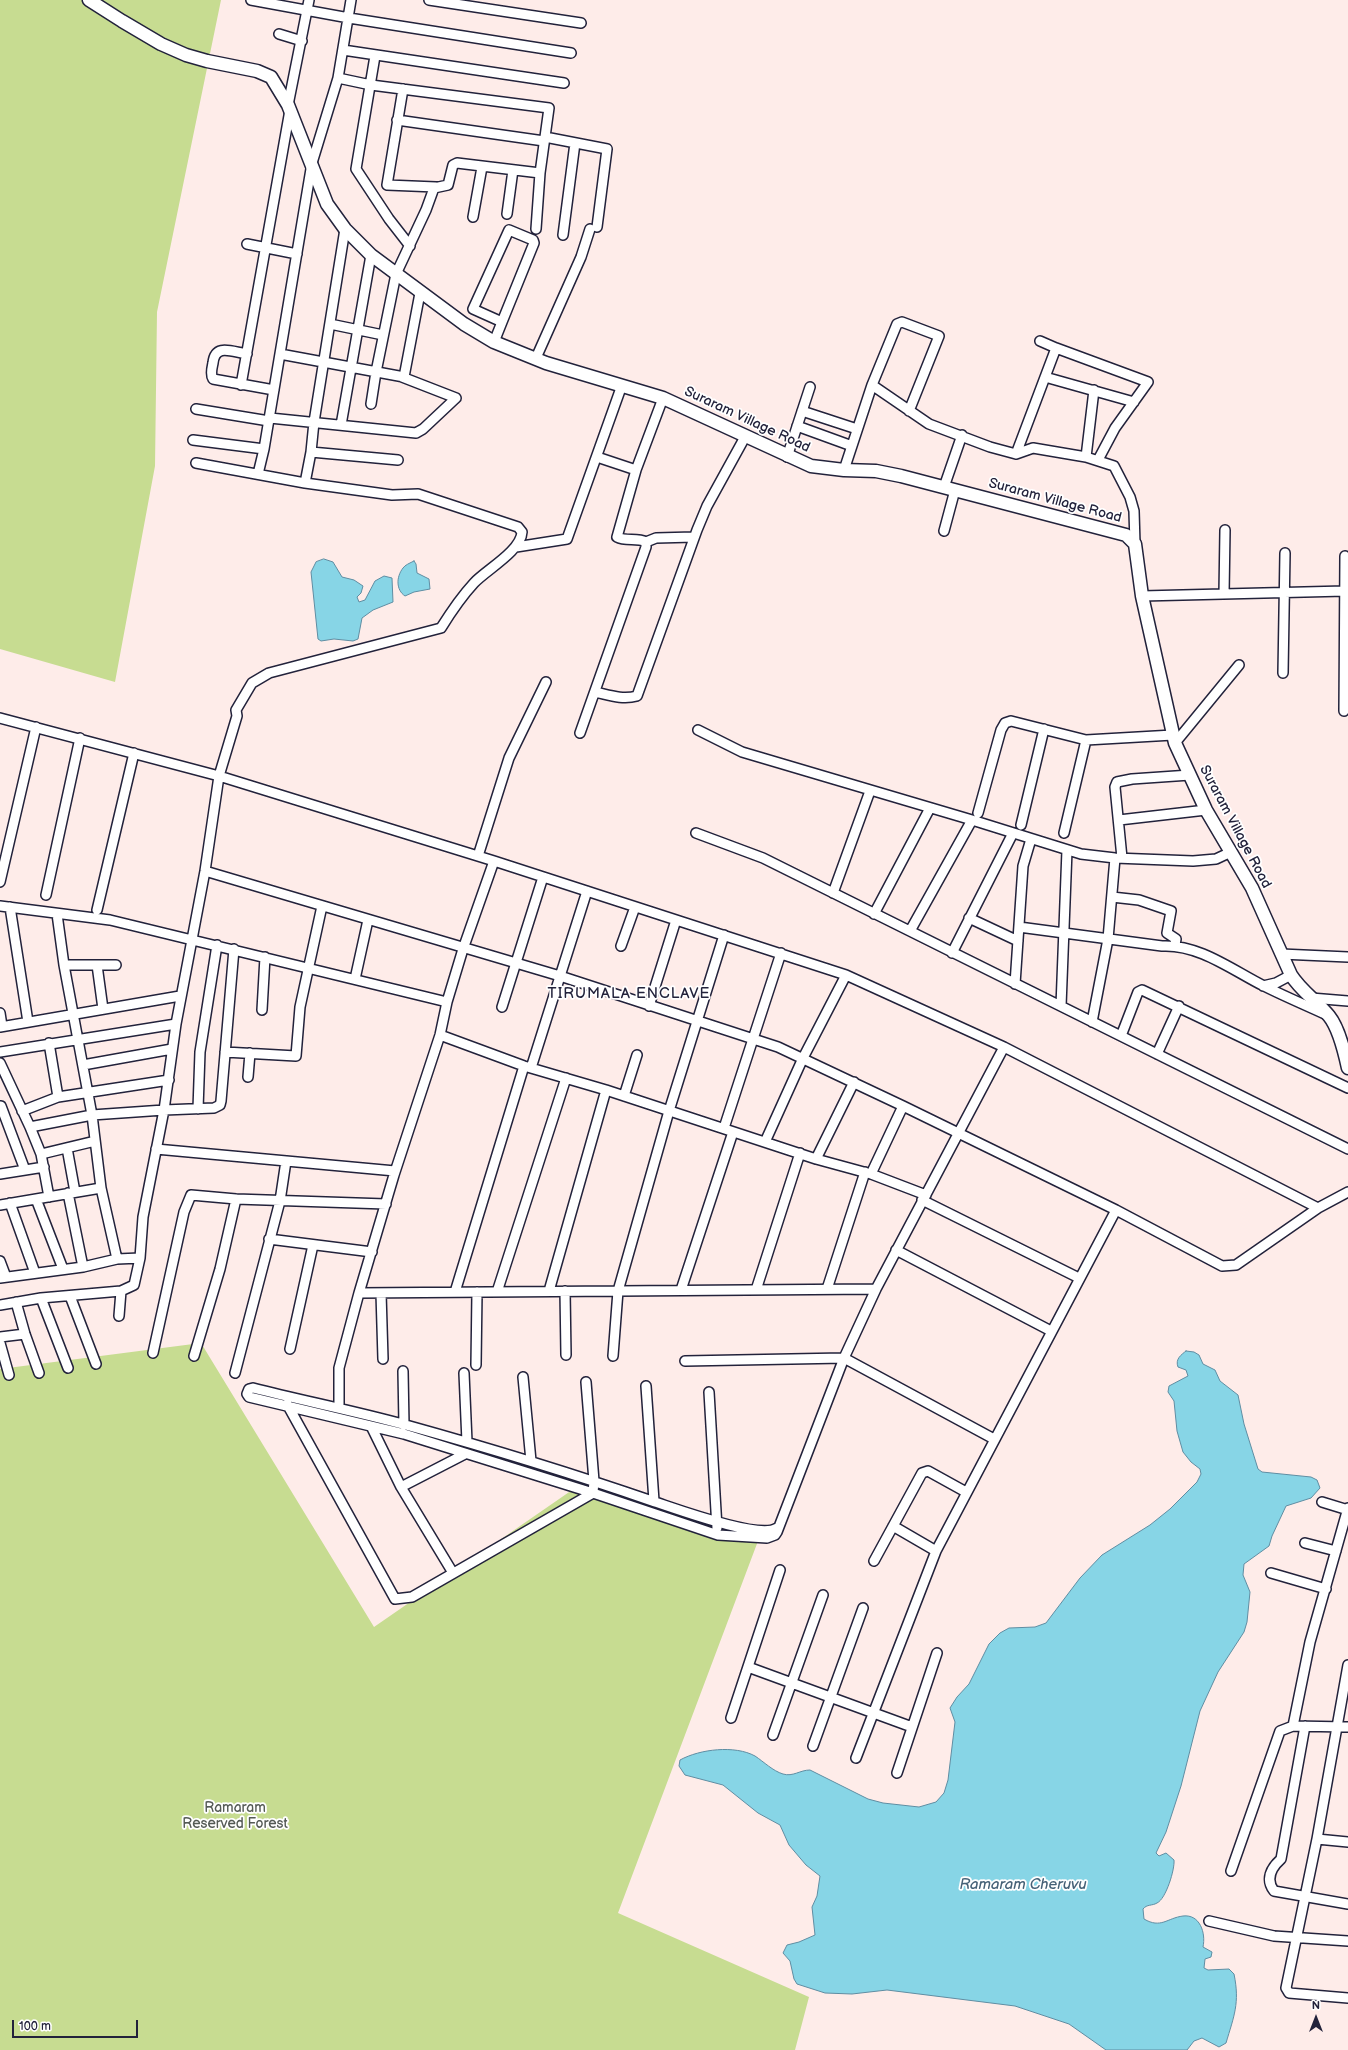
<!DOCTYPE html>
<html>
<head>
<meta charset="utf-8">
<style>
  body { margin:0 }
  #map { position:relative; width:1348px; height:2050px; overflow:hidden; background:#feece9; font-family:"Balsamiq Sans",sans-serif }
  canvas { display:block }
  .north { position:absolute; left:1296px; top:1998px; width:40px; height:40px; -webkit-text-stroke:3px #fff; paint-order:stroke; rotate:0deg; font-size:11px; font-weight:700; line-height:16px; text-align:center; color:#22223b }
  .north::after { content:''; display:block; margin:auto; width:14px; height:18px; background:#22223b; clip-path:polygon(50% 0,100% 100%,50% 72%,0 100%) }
  .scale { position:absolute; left:12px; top:2020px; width:126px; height:18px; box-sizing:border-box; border:2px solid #22223b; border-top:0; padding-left:5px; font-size:12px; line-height:14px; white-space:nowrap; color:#22223b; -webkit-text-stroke:3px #fff; paint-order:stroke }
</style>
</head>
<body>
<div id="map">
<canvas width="1348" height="2050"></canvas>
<div class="north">N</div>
<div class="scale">100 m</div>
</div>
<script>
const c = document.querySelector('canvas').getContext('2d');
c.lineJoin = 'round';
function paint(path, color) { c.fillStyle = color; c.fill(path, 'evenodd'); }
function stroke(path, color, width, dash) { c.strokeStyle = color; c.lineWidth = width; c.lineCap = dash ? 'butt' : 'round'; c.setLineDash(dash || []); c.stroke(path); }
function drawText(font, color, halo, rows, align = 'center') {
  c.font = font + ' "Balsamiq Sans",sans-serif'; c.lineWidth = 3.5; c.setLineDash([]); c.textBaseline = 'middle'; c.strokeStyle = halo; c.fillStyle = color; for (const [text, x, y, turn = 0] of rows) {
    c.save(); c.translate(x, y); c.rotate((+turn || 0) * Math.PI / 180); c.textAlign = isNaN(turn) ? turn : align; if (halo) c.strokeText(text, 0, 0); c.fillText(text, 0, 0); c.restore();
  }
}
paint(new Path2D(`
  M0,0H221L157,312L155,466L115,682L0,649Z
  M201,1343L374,1627L588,1479L758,1541L618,1913L809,1997L795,2050H0V1369Z`), '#c7dc91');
const water = new Path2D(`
  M324,559L333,562L342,577L354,580L363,586L361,593L357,597L359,602L365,600L375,581L384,576L392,578L393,602L373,610L362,618L358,639L353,641L334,639L321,641L318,639L311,572L316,562Z
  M414,561L416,564L417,573L429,579L430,589L414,592L405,596C396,590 396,577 403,568C405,565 410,563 414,561Z
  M1186,1351L1194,1352L1199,1355L1203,1364L1215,1370L1220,1381L1238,1395L1244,1424L1258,1469L1262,1472L1311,1477L1317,1480L1320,1488L1311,1498L1286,1506L1272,1536L1269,1546L1244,1564L1243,1575L1250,1592L1247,1622L1244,1632L1218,1672L1200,1711L1181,1786L1166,1832L1156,1853L1159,1856L1166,1853L1174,1860C1175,1869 1166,1899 1157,1903C1152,1906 1147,1904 1143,1909L1144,1919C1161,1929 1167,1918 1183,1916C1200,1914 1206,1933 1203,1947L1212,1952L1211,1957L1205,1959L1204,1968L1208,1970L1229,1969L1234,1974C1240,2003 1234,2016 1226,2043L1219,2047L1202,2038L1194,2041L1187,2050H1106L1069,2024L1015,2006L887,1990L852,1994L825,1993L797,1984L794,1979L790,1961L783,1953L787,1945L799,1942L815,1935L812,1907L817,1896L820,1876L806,1865L789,1845L780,1825L758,1813L723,1785L685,1775L679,1766L680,1760C700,1749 735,1745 755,1756C764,1762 773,1771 783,1774C793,1777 800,1770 810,1770L868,1799L883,1803L919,1807L936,1802L944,1793L948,1780L955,1722L950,1708L957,1697L969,1684L989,1644L1000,1633L1009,1628L1035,1627L1046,1623L1080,1578L1102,1555L1150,1525L1170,1509L1197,1482L1201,1474L1200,1469L1191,1462L1183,1452L1177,1431L1174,1401L1168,1392L1169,1386L1188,1376L1186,1370L1178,1367C1175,1359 1181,1355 1186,1351Z`);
paint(water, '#87d5e6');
stroke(water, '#5f8da2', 1);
const minor = new Path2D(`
  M251,0L349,18L571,53
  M429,0L581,23
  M279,34L302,41
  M343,50L564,83
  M375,56L356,169L389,219L410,246
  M338,78L371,85L549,108L540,173L536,229
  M403,89L387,185L436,187
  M288,105L309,0
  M397,120L544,141
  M545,137L607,149L597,227
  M507,214L513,170
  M473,217L482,167
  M345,229L314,422L311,452L398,460
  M509,230L533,240L534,243L502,322L473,309Z
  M563,235L575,143
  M247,244L297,254
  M330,324L383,335
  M1040,341L1056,348
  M494,342L502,322
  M247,354C232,352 215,343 213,363C212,368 210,374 213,379L274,390
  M280,354L404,377L420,293
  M536,358L581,257L590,229
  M1045,377L1134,402
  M241,385L290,110
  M872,385L929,424L990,447L1016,454L1033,448L1086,457L1114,466L1130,497L1134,511L1135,544
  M371,404L376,372L396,274L426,210L434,188L448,185L453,165L457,163L540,173
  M196,409L269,421
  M802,411L857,429
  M270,418L416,433L423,429L456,398L402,377
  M341,425L371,255
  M797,426L852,446
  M193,440L264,449
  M1016,454L1056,348L1148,382L1115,428L1098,460
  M597,457L636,470
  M787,457L810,387
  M1086,457L1094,390
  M844,470L872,385L897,324L902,322L939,336L909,411
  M258,474L264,449L312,163L338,78L351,0
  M305,483L311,452
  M944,487L962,435
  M944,531L955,490
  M646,542L656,538L694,537
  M516,547L567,539L622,385
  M1224,594L1225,530
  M1142,596L1345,591
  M1283,673L1285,553
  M595,692C609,695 622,700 637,696L697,530L707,506L745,437
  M1344,711L1345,556
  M0,718L219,776L494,861L846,975L1004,1047L1318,1208
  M698,730L742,752L972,820L1081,854L1115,858L1193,861L1216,859L1231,852
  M580,733L646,547V542C637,537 626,542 617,537L636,470L663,398
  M1175,743L1239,665
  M978,813L1001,730L1005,723L1011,721L1086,740L1173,735
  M1119,820L1206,810
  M1021,825L1044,729
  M696,833L763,858L1348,1149
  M1064,833L1086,740
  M478,856L509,758L546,682
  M1122,858L1115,787L1117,782L1132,779L1190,775
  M205,871L560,976L778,1047L903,1106L1116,1210L1222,1266L1236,1265L1318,1208L1348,1192
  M0,882L36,727
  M833,893L870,791
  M46,895L80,738
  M1112,897L1139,900L1171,911L1167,933L1176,939L1175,945
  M0,906L110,920L447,1002
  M10,907L28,1022
  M97,910L134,753
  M57,914L64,965L92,1115L101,1188L117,1259L140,1258L134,1285L121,1291L119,1316
  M874,914L930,808
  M969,918L1018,941
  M1019,927L1162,946C1199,944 1232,970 1264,986C1284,996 1305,1005 1325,1014
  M910,931L972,820
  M621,946L635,907
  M952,953L1013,833
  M1281,954L1348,957
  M64,965H116
  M97,965L103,1009
  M355,979L368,920
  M1015,984L1023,866L1031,839
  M1263,986L1276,983L1291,975
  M1311,998L1348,1001
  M649,1006L676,920
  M1061,1006L1067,850
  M502,1007L543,877
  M262,1010L265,957
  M0,1013L2,1026
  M1092,1022L1108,939L1115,858
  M0,1027L180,996
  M440,1035L524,1066L606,1090L816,1159L871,1174L926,1195
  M1121,1036L1138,992L1142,990L1348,1088
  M49,1043L58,1097
  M0,1052L176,1024
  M225,1052L296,1056L300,1007L322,906
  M1157,1054L1179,1006
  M0,1063L30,1127L92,1115L164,1110L214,1108L220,1105L221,1101L234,949
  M83,1065L172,1049
  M531,1068L587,891
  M248,1077L250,1053
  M624,1096L637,1055
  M1,1106L25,1170
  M198,1109L200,1052L217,945
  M22,1111L58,1097L169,1080
  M30,1127L41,1154L49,1197
  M724,1128L781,953
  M765,1142L803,1058L846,975
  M67,1148L75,1192
  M156,1149L395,1171
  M41,1154L95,1141
  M816,1159L854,1082
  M0,1174L44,1167
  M871,1174L903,1106
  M68,1193L83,1267
  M36,1199L63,1269
  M922,1200L1079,1278
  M10,1203L35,1273
  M0,1205L101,1188
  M269,1239L372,1252
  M896,1250L1051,1331
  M140,1258L143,1217L164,1110L176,1024L205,871L219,776L237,716L236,710L252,683L269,673L441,628C451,612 461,597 474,583C486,570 521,551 522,532L518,527L418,494L392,495L305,483L196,463
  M0,1261L6,1277
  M0,1278L83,1267L117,1259
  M827,1289L865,1172
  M681,1290L733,1132
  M756,1290L800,1153
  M549,1291L606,1090
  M565,1291L566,1355
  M455,1292L524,1066
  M497,1292L566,1078
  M359,1293L876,1289
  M381,1293L383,1359
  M70,1296L96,1364
  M41,1298L68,1368
  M16,1302L25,1334L39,1373
  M0,1305L41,1298L121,1291
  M0,1337L25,1334
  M0,1343L9,1375
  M290,1349L313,1245
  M153,1353L184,1212L191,1195L236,1199L386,1204
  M194,1356L220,1269L236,1199
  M613,1356L618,1291L669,1111L724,935
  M685,1361L844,1358L994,1439
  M476,1365L477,1292
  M403,1371L404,1425
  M235,1373L280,1201L286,1161
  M464,1373L467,1442
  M523,1377L531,1461
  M646,1386L654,1501
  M709,1392L717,1528
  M287,1404L395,1599L412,1597L593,1493L594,1481L586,1382
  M339,1408V1368L359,1293L394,1175L440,1035L447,1002L463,949L494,861
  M372,1428L401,1487L453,1573
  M401,1487L465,1454
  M1322,1502L1348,1510
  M893,1526L936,1551
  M777,1528C759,1540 674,1508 652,1501C571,1473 489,1448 406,1425C355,1411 304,1401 253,1388L249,1389L247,1394L249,1397L404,1434L593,1493L718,1535L767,1538L775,1535L777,1532L844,1358L876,1289L1004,1047
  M1305,1543L1336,1551
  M874,1561L922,1473L928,1471L966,1492
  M1271,1573L1326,1589
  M1348,1665L1317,1839L1348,1842
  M748,1667L912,1727
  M731,1718L780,1570
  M1293,1726L1310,1642L1348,1508
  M1305,1726L1281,1859C1271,1868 1265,1879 1274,1891L1348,1904
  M773,1735L823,1595
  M813,1746L863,1608
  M856,1758L936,1551L1116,1210
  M897,1773L937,1653
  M1317,1839L1286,1988L1289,1993L1348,1998
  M1231,1871L1280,1731L1293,1726L1348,1727
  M1209,1921L1274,1936L1348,1941`);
const major = new Path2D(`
  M89,0L122,21L161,44L186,55L207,61L257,71L271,77L288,105L327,204L345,229L371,255L464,324L494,342L546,363L663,398L811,466L844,470L876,471L901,476L1126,535L1135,544L1142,596L1175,743L1206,810L1252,888L1291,975C1301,991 1317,1001 1329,1016C1338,1027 1345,1054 1348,1068`);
stroke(minor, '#22223b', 12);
stroke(major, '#22223b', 15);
stroke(minor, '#fff', 9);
stroke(major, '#fff', 12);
drawText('14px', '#22223b', '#fff', [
  ["Suraram Village Road",747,420,25],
  ["Suraram Village Road",1055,501,15],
  ["Suraram Village Road",1235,827,62]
]);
drawText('14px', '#545a55', '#fff', [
  ["Ramaram",235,1808],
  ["Reserved Forest",235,1824]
]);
c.letterSpacing = '1px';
drawText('15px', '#22223b', '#fff', [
  ["TIRUMALA ENCLAVE",629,994]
]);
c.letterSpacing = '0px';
drawText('italic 15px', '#456177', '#fff', [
  ["Ramaram Cheruvu",1023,1885]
]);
</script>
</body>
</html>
